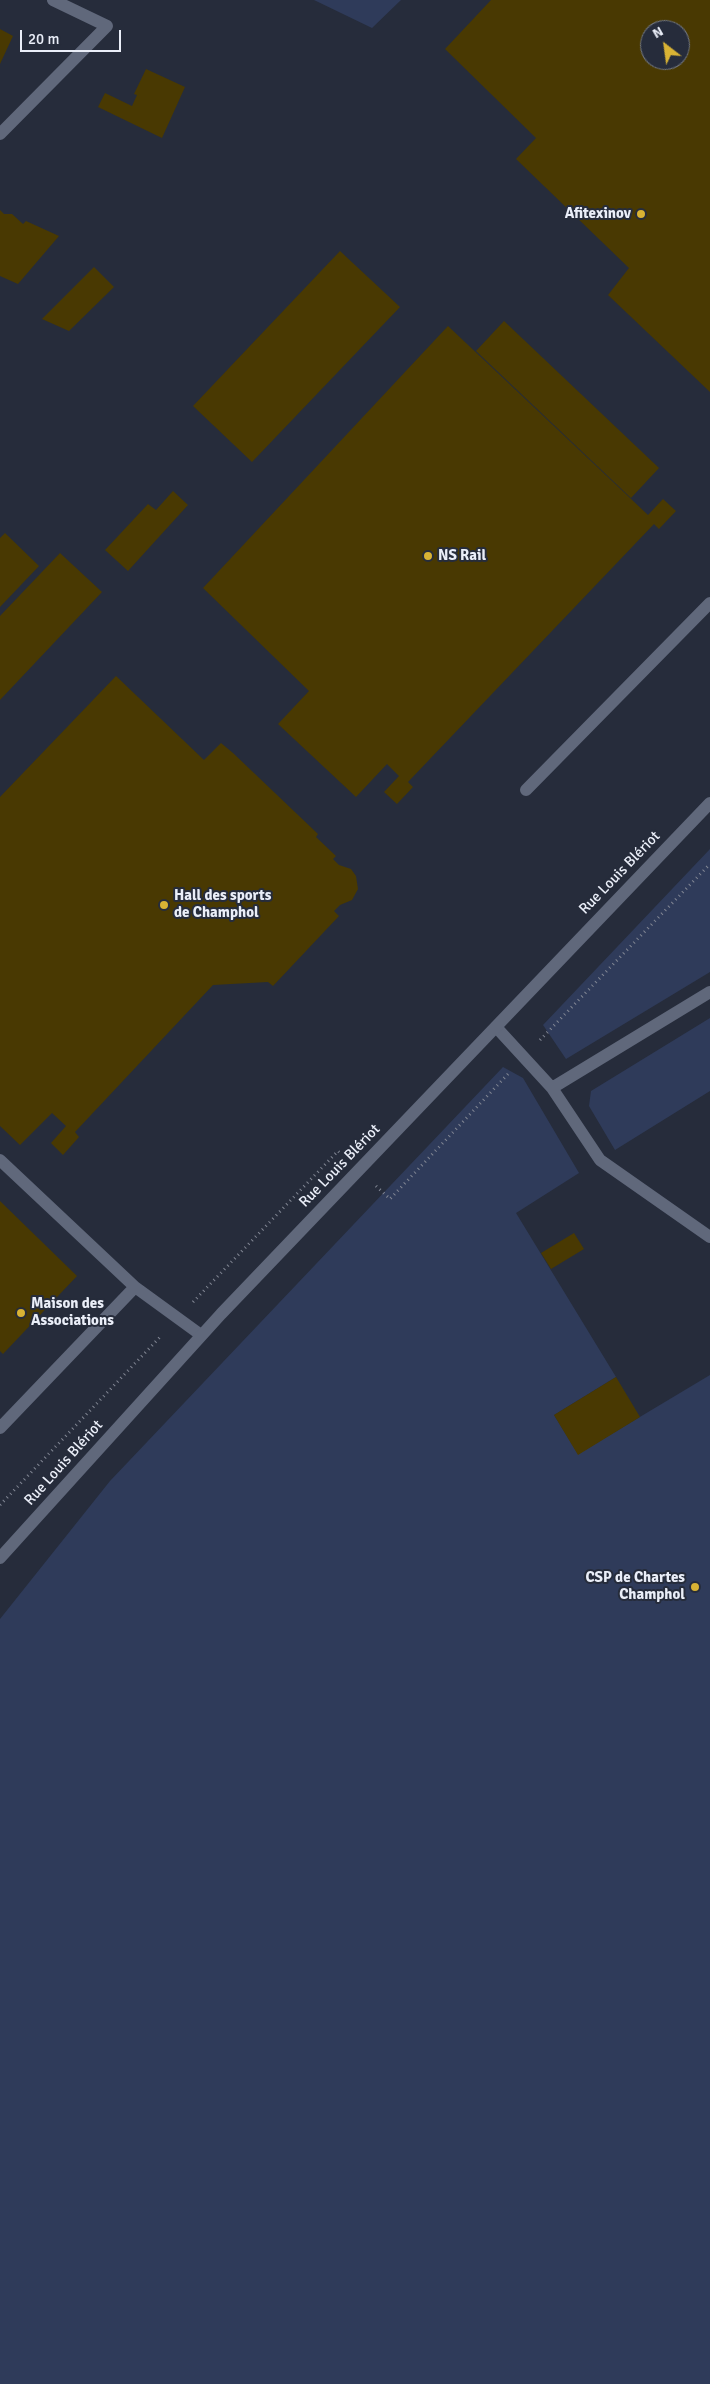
<!DOCTYPE html>
<html>
<head>
<meta charset="utf-8">
<style>
  body { margin:0 }
  #map { position:relative; width:710px; height:2384px; overflow:hidden; background:#262c3b; font-family:Signika,sans-serif }
  canvas { display:block }
  .north { position:absolute; left:640px; top:20px; width:50px; height:50px; box-sizing:border-box; background:#262c3b; border:1px solid #747a87; border-radius:50%; rotate:330deg; font-size:14px; font-weight:700; line-height:20px; text-align:center; color:#eaeef8 }
  .north::after { content:''; display:block; margin:auto; width:18px; height:22px; background:#d9b334; clip-path:polygon(50% 0,100% 100%,50% 72%,0 100%) }
  .scale { position:absolute; left:20px; top:30px; width:101px; height:22px; box-sizing:border-box; border:2px solid #eaeef8; border-top:0; padding-left:6px; font-size:15px; line-height:18px; white-space:nowrap; color:#eaeef8; -webkit-text-stroke:4px #262c3b; paint-order:stroke }
</style>
</head>
<body>
<div id="map">
<canvas width="710" height="2384"></canvas>
<div class="north">N</div>
<div class="scale">20 m</div>
</div>
<script>
const c = document.querySelector('canvas').getContext('2d');
c.lineJoin = 'round';
function paint(path, color) { c.fillStyle = color; c.fill(path, 'evenodd'); }
function stroke(path, color, width, dash) { c.strokeStyle = color; c.lineWidth = width; c.lineCap = dash ? 'butt' : 'round'; c.setLineDash(dash || []); c.stroke(path); }
function drawText(font, color, halo, rows, align = 'center') {
  c.font = font + ' Signika,sans-serif'; c.lineWidth = 4; c.setLineDash([]); c.textBaseline = 'middle'; c.strokeStyle = halo; c.fillStyle = color; for (const [text, x, y, turn = 0] of rows) {
    c.save(); c.translate(x, y); c.rotate((+turn || 0) * Math.PI / 180); c.textAlign = isNaN(turn) ? turn : align; if (halo) c.strokeText(text, 0, 0); c.fillText(text, 0, 0); c.restore();
  }
}
paint(new Path2D(`
  M314,0H401L372,28Z
  M710,849V972L566,1059L543,1025Z
  M710,1018V1091L615,1150L589,1106L591,1091Z
  M503,1067L523,1078L579,1173L516,1213L616,1377L554,1415L578,1454L710,1375V2384H0V1619L110,1481Z`), '#2f3b5a');
paint(new Path2D(`
  M491,0H710V392L608,295L629,268L516,159L536,138L445,49ZM650,30H680V60H650Z
  M0,29L13,36L0,64Z
  M146,69L185,87L162,138L98,107L105,93L132,106L137,95L134,94Z
  M0,210L4,214H12L23,224L26,221L59,236L18,284L0,276Z
  M340,251L400,307L252,462L193,406Z
  M94,267L114,287L69,331L42,319Z
  M504,321L659,468L631,498L476,351Z
  M448,326L648,515L663,499L676,511L659,529L654,524L408,782L413,787L397,804L384,792L399,776L387,764L356,797L278,724L309,691L203,588Z
  M173,491L188,505L128,571L105,550L148,504L156,510Z
  M5,533L39,566L0,607V538Z
  M60,553L102,592L0,700V616Z
  M116,676L204,760L221,743L233,753L318,834L316,837L336,856L333,859L339,865L351,869L356,876L358,889L352,900L340,905L334,911L339,916L273,986L268,982L213,985L75,1132L79,1137L63,1155L51,1143L66,1126L52,1113L20,1145L0,1126V797Z
  M0,1201L77,1276L3,1354L0,1351Z
  M574,1233L584,1249L551,1269L541,1253Z
  M616,1377L640,1417L578,1455L554,1415Z`), '#493902');
stroke(new Path2D(`
  M540,1040L710,864
  M376,1186L390,1199L508,1074
  M193,1302L338,1151L342,1155
  M0,1505L162,1335`), '#828794', 3, [1, 4]);
stroke(new Path2D(`
  M526,790L710,603
  M496,1027L552,1088L710,992
  M552,1088L600,1160L710,1237
  M0,1160L135,1287L201,1335
  M0,1428L135,1287`), '#60687b', 12);
stroke(new Path2D(`
  M0,134L107,26L53,0`), '#60687b', 12);
stroke(new Path2D(`
  M0,1558L221,1314L710,803`), '#60687b', 12);
for (const [x, y, r, color] of [
  [641,214,5,"#d9b334"],
  [428,556,5,"#d9b334"],
  [164,905,5,"#d9b334"],
  [21,1313,5,"#d9b334"],
  [695,1587,5,"#d9b334"]
]) { const dot = new Path2D(); dot.arc(x, y, r, 0, 2 * Math.PI); c.fillStyle = color; c.fill(dot); stroke(dot, '#262c3b', 2); }
drawText('bold 15px', '#eaeef8', '#262c3b', [
  ["Afitexinov",631,214,"right"],
  ["NS Rail",438,556],
  ["Hall des sports",174,896],
  ["de Champhol",174,913],
  ["Maison des",31,1304],
  ["Associations",31,1321],
  ["CSP de Chartes",685,1578,"right"],
  ["Champhol",685,1595,"right"]
], 'left');
drawText('15px', '#eaeef8', '#262c3b', [
  ["Rue Louis Blériot",620,873,-46],
  ["Rue Louis Blériot",340,1166,-46],
  ["Rue Louis Blériot",64,1463,-48]
]);
</script>
</body>
</html>
